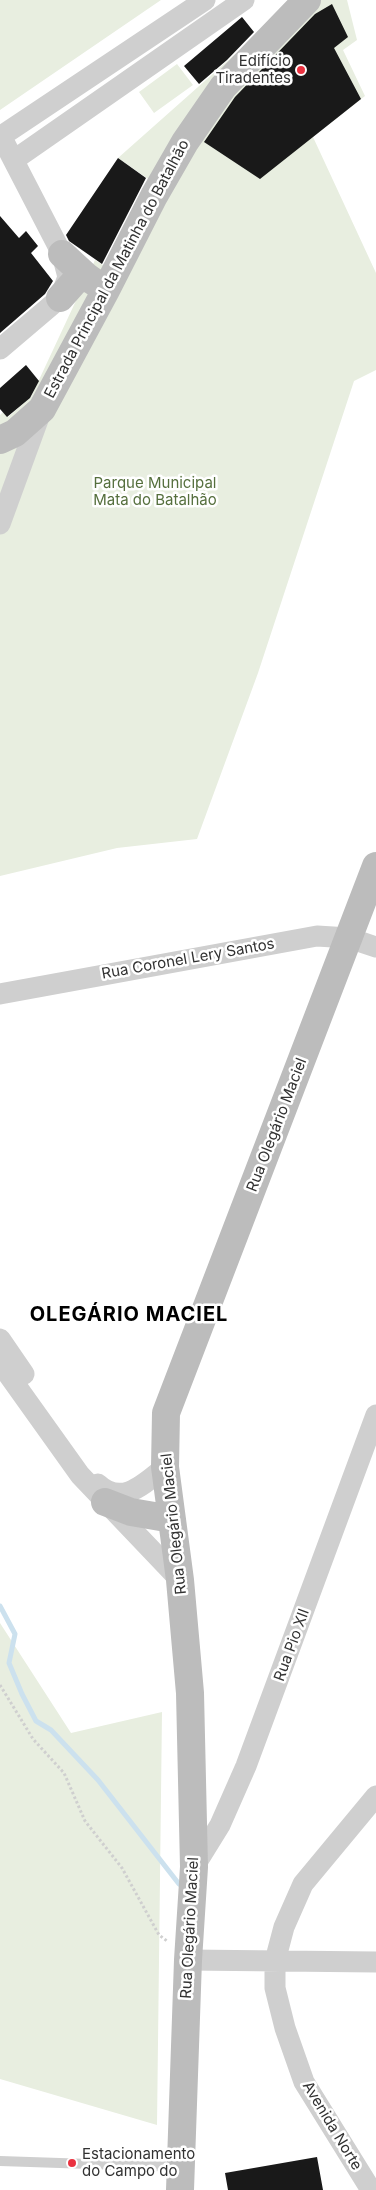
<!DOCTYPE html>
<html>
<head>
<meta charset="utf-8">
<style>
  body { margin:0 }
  canvas { display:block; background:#fff }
</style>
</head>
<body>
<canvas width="376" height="2190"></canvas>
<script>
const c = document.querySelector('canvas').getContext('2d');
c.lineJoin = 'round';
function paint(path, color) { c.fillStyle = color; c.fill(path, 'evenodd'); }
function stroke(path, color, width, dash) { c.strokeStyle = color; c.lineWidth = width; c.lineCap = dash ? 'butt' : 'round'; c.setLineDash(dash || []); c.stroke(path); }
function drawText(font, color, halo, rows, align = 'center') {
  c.font = font + ' Inter,sans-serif'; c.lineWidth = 5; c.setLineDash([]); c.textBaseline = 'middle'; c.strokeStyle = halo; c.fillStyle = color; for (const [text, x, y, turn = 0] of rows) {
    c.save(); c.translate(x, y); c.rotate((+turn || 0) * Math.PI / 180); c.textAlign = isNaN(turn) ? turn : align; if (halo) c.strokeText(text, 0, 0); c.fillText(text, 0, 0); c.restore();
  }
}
paint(new Path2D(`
  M0,0H161L0,110Z
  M296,0H347L357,40L343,50L365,96L313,137L376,273V370L354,381L258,673L197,839L117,848L0,876V415L3,412L8,417L31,397L95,260L103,265L157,185L118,158Z
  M177,64L193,85L154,113L139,92Z
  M0,1623L71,1733L162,1712L157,2125L0,2079Z`), '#e8eee0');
stroke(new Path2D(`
  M0,1606L15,1634L9,1663L22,1694L36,1721L51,1730L98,1780L179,1884`), '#cce1ee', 5);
paint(new Path2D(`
  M332,4L348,37L334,48L361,99L260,179L204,142L235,97L315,14Z
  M242,17L254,32L227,60L199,84L184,66Z
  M118,158L146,178L102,264L69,241L66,235Z
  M0,216L19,238L26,231L38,246L31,253L53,281L45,294L0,333Z
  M26,365L39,381L30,398L7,417L0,409V388Z
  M317,2157L323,2190H228L225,2173Z`), '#191919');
stroke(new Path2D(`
  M0,1685L33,1739L64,1773L85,1821L122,1868L159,1935L167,1941`), '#cfcfcf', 3, [2.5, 2.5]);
stroke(new Path2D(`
  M0,2161L180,2167`), '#cfcfcf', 10);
stroke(new Path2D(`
  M0,137L205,0
  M14,160L244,0
  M0,349L60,298L68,277L62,254L1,136
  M0,524L42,409
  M0,994L317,936L349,938L376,947
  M0,1339L24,1374
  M0,1363L80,1475L180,1580
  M98,1484C122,1507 145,1483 165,1467
  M194,1867L220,1825L246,1766L376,1415
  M188,1960L376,1962
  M371,2190L304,2082L285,2028L275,1988V1961L284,1927L303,1884L376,1796`), '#cfcfcf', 21);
stroke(new Path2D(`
  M62,254L87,277L106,290
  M60,298L76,280L87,277
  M0,440L15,433L42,409L106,290L154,196L185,142L223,87L307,0
  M105,1502L131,1512L172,1519
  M180,2190L188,1960L194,1867L190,1693L180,1580L165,1467L166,1413L376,866`), '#bcbcbc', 28);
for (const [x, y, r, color] of [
  [301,70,5,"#ea3240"],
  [72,2163,5,"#ea3240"]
]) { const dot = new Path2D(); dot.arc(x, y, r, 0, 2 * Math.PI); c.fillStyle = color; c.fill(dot); stroke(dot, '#fff', 2); }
drawText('15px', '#323232', '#fff', [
  ["Edifício",291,61],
  ["Tiradentes",291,78],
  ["Estacionamento",82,2154,"left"],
  ["do Campo do",82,2171,"left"]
], 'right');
drawText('15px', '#323232', '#fff', [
  ["Estrada Principal da Matinha do Batalhão",117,269,-62],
  ["Rua Coronel Lery Santos",188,959,-10],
  ["Rua Olegário Maciel",277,1125,-69],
  ["Rua Olegário Maciel",174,1524,-96],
  ["Rua Pio XII",292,1645,-70],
  ["Rua Olegário Maciel",190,1928,-87],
  ["Avenida Norte",332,2126,59]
]);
drawText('15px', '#556f3d', '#fff', [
  ["Parque Municipal",155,483],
  ["Mata do Batalhão",155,500]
]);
c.letterSpacing = '1px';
drawText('bold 20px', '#000', '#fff', [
  ["OLEGÁRIO MACIEL",129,1315]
]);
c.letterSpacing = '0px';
</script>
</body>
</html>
